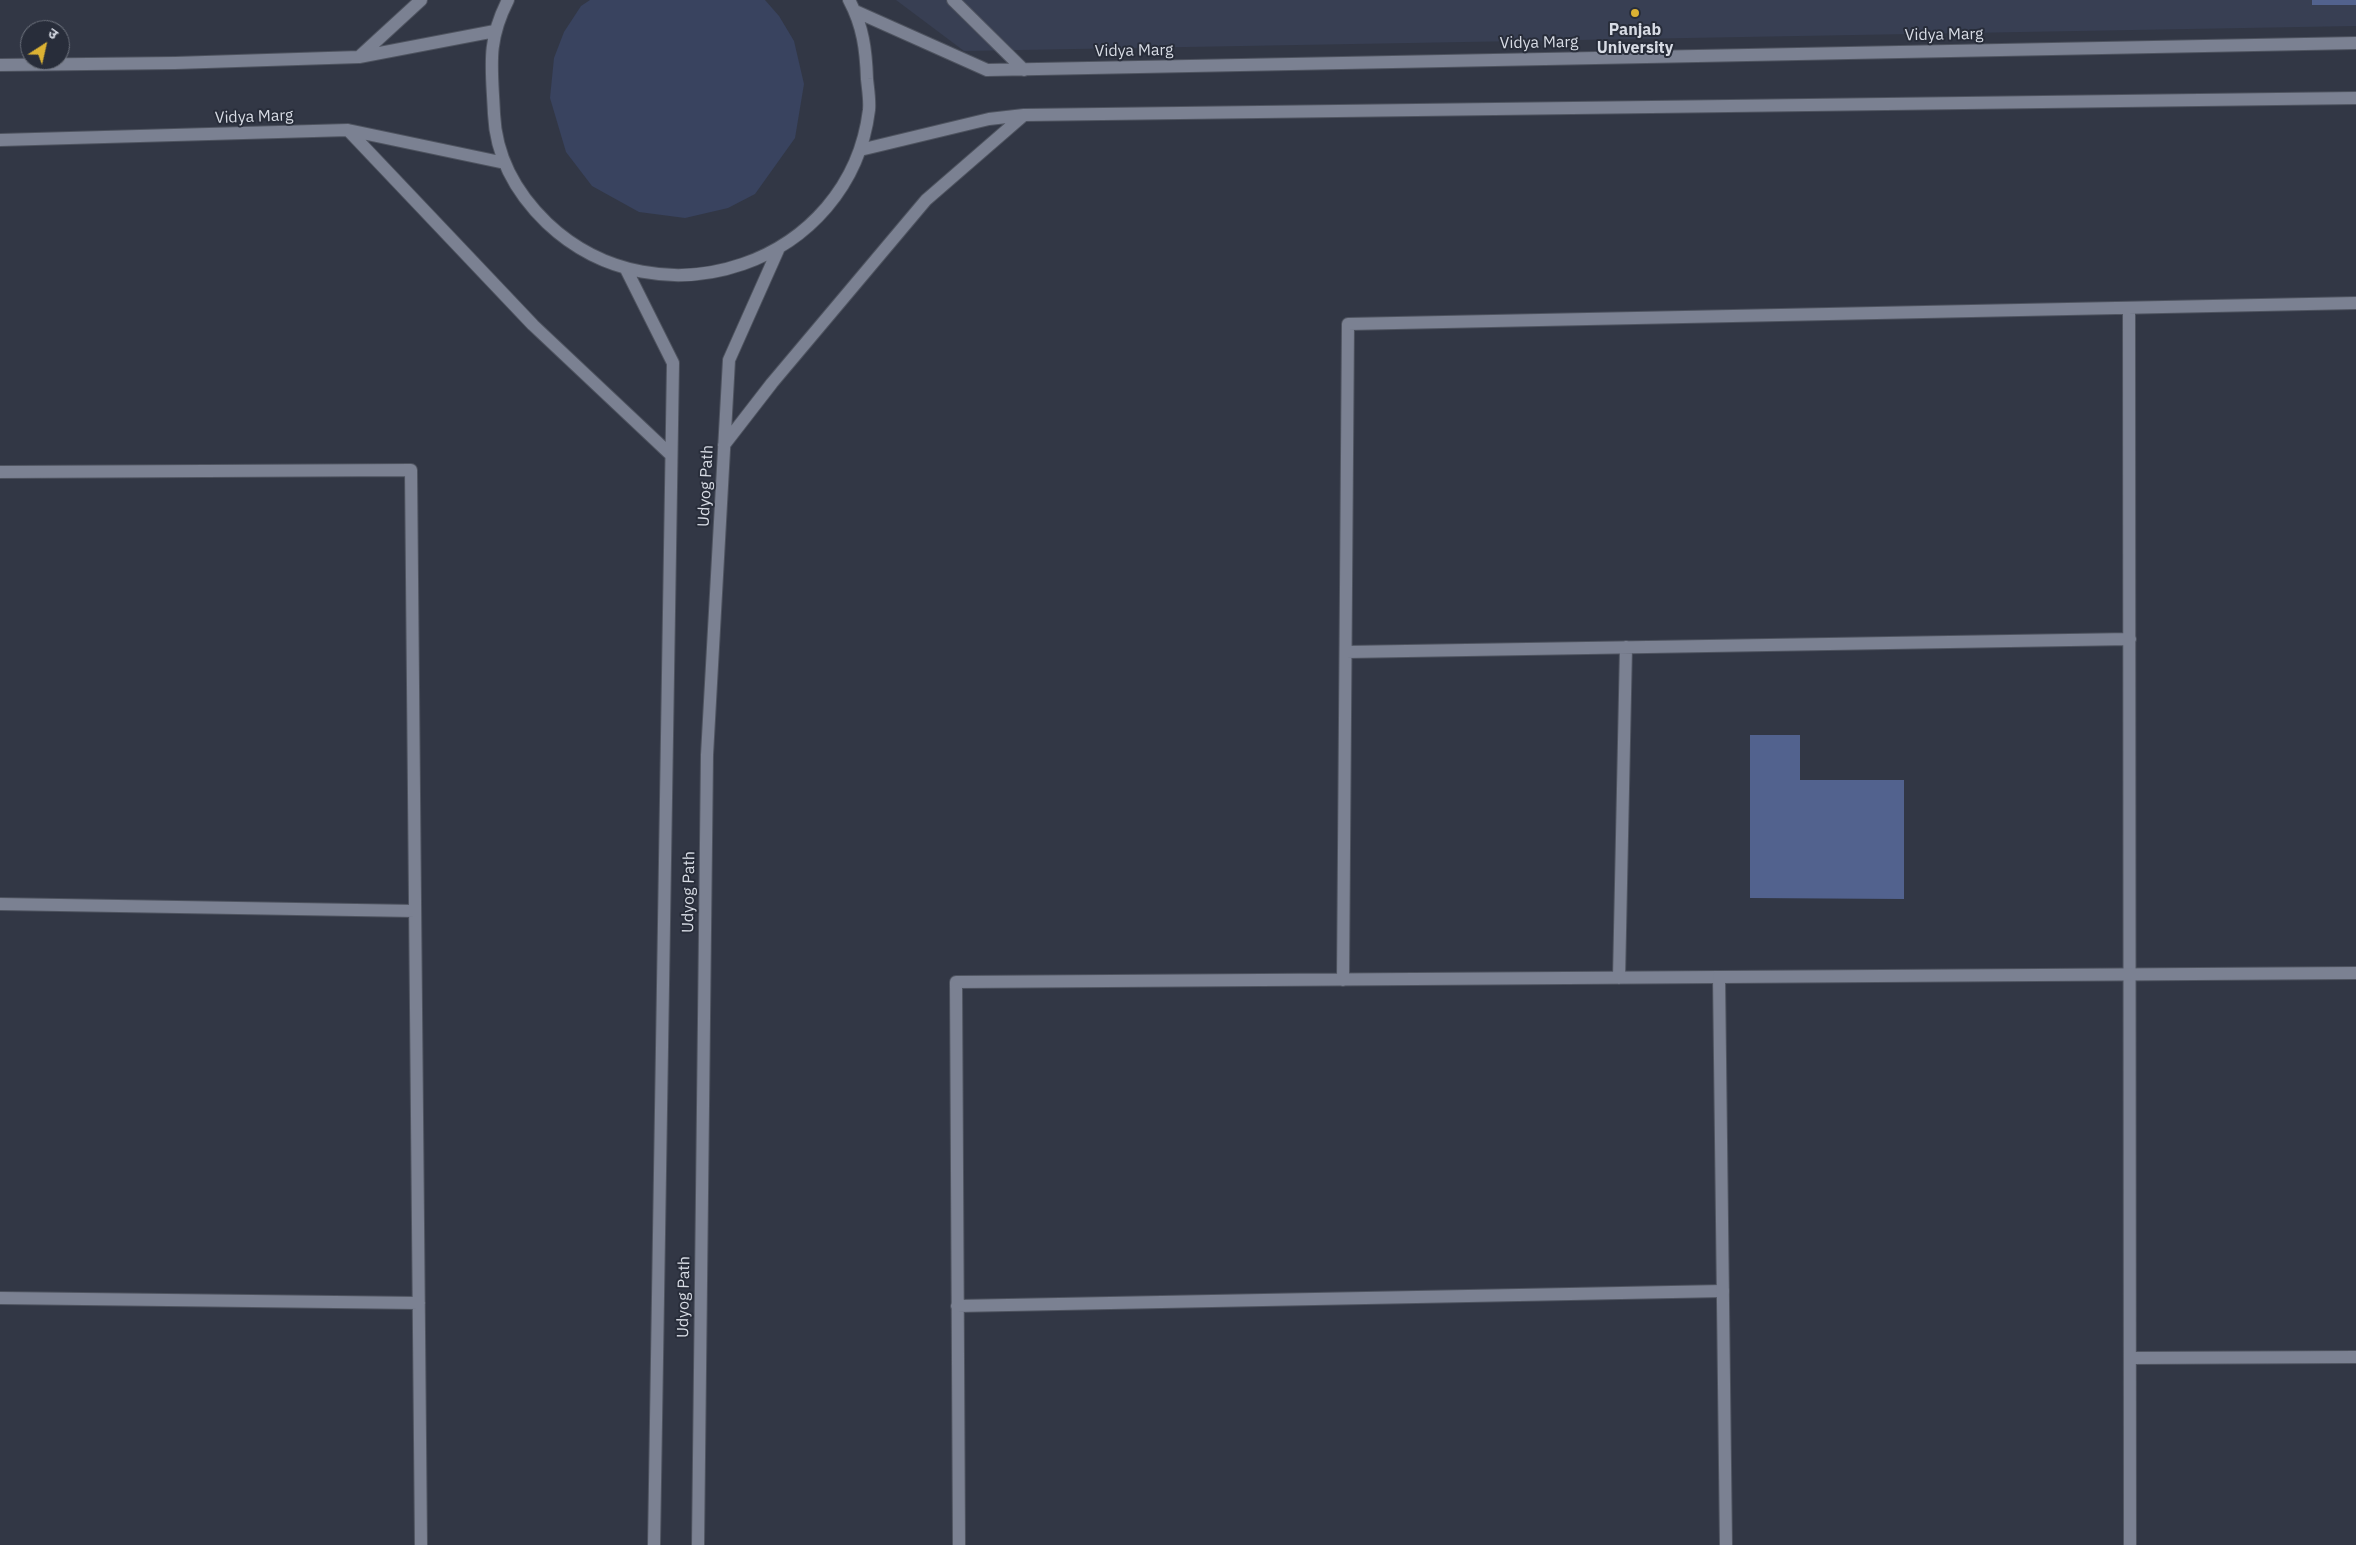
<!DOCTYPE html>
<html>
<head>
<meta charset="utf-8">
<style>
  body { margin:0 }
  #map { position:relative; width:2356px; height:1545px; overflow:hidden; background:#323745; font-family:"IBM Plex Sans","Noto Sans Devanagari",sans-serif }
  canvas { display:block }
  .north { position:absolute; left:20px; top:20px; width:50px; height:50px; box-sizing:border-box; background:#282d3a; border:1px solid #6e737e; border-radius:50%; rotate:35deg; font-size:14px; font-weight:700; line-height:20px; text-align:center; color:#d7dbe4 }
  .north::after { content:''; display:block; margin:auto; width:18px; height:22px; background:#dcb233; clip-path:polygon(50% 0,100% 100%,50% 72%,0 100%) }
</style>
</head>
<body>
<div id="map">
<canvas width="2356" height="1545"></canvas>
<div class="north">उ</div>
</div>
<script>
const c = document.querySelector('canvas').getContext('2d');
c.lineJoin = 'round';
function paint(path, color) { c.fillStyle = color; c.fill(path, 'evenodd'); }
function stroke(path, color, width, dash) { c.strokeStyle = color; c.lineWidth = width; c.lineCap = dash ? 'butt' : 'round'; c.setLineDash(dash || []); c.stroke(path); }
function drawText(font, color, halo, rows, align = 'center') {
  c.font = font + ' "IBM Plex Sans",sans-serif'; c.lineWidth = 4; c.setLineDash([]); c.textBaseline = 'middle'; c.strokeStyle = halo; c.fillStyle = color; for (const [text, x, y, turn = 0] of rows) {
    c.save(); c.translate(x, y); c.rotate((+turn || 0) * Math.PI / 180); c.textAlign = isNaN(turn) ? turn : align; if (halo) c.strokeText(text, 0, 0); c.fillText(text, 0, 0); c.restore();
  }
}
paint(new Path2D(`
  M896,0H2356V26L964,51Z`), '#383f53');
paint(new Path2D(`
  M590,0H765L779,16L794,41L804,84L795,138L755,194L728,208L685,218L639,212L592,186L566,152L550,98L554,58L564,32L581,6Z`), '#39435f');
paint(new Path2D(`
  M2312,0H2356V5H2312Z
  M1750,735H1800V780H1904V899L1750,898Z`), '#52628e');
const street = new Path2D(`
  M2129,308L2130,1545
  M0,472L411,470L421,1545
  M1346,652L2130,639
  M0,904L415,911
  M1619,978L1626,647
  M1343,980L1348,324L2356,303
  M0,1298L419,1303
  M957,1306L1723,1291
  M2130,1358L2356,1357
  M959,1545L956,982L1719,977`);
const secondary = new Path2D(`
  M508,0C486,43 492,68 494,114C496,157 516,193 547,223C659,329 850,264 869,110C870,100 868,89 867,79C866,50 863,26 849,0
  M953,0L1024,70
  M855,11L987,70L2356,43
  M359,57L421,0
  M0,65L175,63L359,57L495,31
  M348,130L533,325L671,455
  M0,140L348,130L505,163
  M860,150L989,119L1024,115L2356,98
  M626,269L673,363L654,1545
  M724,445L772,383L926,200L1024,115
  M698,1545L707,755L729,360L778,250
  M1726,1545L1719,977L2356,973`);
stroke(street, '#4e535f', 14);
stroke(secondary, '#4e535f', 14);
stroke(street, '#7b8192', 12);
stroke(secondary, '#7b8192', 12);
for (const [x, y, r, color] of [
  [1635,13,5,"#dcb233"]
]) { const dot = new Path2D(); dot.arc(x, y, r, 0, 2 * Math.PI); c.fillStyle = color; c.fill(dot); stroke(dot, '#282d3a', 2); }
drawText('bold 16px', '#d7dbe4', '#282d3a', [
  ["Panjab",1635,30],
  ["University",1635,48]
]);
drawText('16px', '#d7dbe4', '#282d3a', [
  ["Vidya Marg",1944,35,-1],
  ["Vidya Marg",1539,43,-1],
  ["Vidya Marg",1134,51,-1],
  ["Vidya Marg",254,117,-2],
  ["Udyog Path",706,486,-87],
  ["Udyog Path",689,892,-89],
  ["Udyog Path",684,1297,-89]
]);
</script>
</body>
</html>
